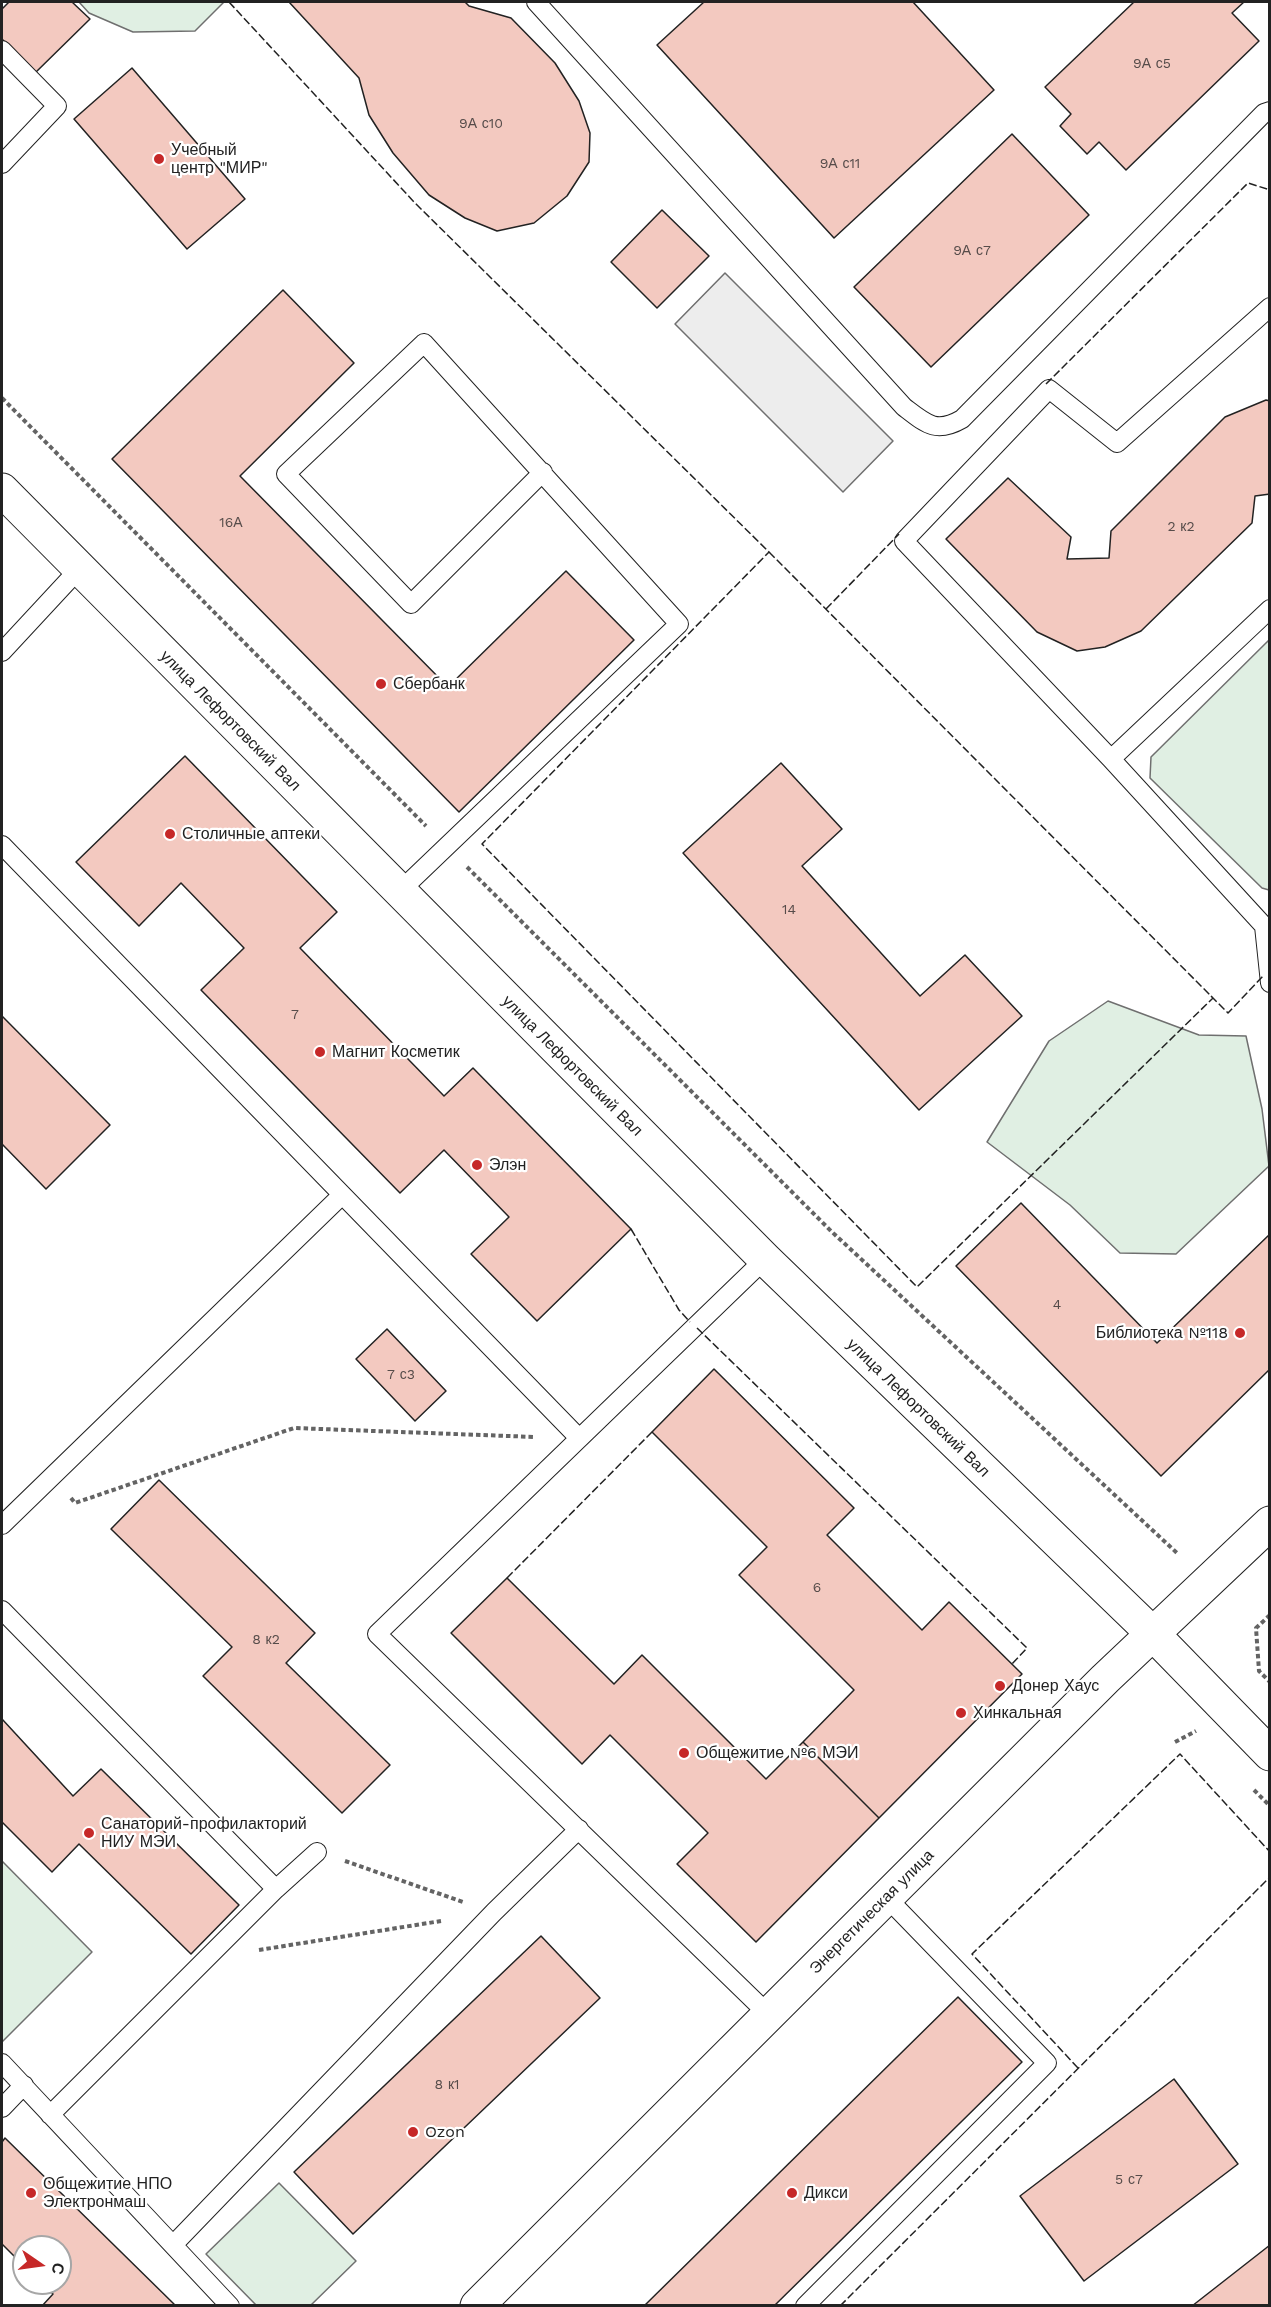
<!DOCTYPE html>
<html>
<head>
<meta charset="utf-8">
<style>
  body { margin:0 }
  #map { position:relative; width:1271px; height:2307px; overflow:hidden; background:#fff; font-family:"Work Sans",sans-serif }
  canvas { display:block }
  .frame { position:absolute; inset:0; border:3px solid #222; pointer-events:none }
  .north { position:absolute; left:12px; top:2235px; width:60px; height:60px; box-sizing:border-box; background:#fff; border:2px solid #a7a7a7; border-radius:50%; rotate:103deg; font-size:16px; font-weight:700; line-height:24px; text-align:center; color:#222 }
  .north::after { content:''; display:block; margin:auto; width:21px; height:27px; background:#c62828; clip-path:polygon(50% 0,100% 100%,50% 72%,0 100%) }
</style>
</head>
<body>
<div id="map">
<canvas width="1271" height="2307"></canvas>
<div class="frame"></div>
<div class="north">С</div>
</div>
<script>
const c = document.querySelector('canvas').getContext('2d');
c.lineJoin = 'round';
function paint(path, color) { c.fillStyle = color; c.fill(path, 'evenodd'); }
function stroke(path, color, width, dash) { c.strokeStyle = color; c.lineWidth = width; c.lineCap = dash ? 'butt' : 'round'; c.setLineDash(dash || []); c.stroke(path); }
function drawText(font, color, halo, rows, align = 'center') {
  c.font = font + ' "Work Sans",sans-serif'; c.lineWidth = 4.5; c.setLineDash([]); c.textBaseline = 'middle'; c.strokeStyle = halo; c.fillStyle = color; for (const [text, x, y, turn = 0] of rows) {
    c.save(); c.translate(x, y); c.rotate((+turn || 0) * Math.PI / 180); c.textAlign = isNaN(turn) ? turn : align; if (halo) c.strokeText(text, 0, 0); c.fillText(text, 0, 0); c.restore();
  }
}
const green = new Path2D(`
  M79,2H224L195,31L133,32L89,13Z
  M1269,640V890L1262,888L1150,778L1151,757Z
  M1108,1001L1199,1035L1246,1036L1262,1109L1269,1166L1176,1254L1120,1253L1070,1205L987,1142L1049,1041Z
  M2,1861L92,1952L2,2042Z
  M279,2183L356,2261L311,2305H256L206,2254Z`);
paint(green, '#e0efe3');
stroke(green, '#6f6f6f', 1.5);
const parking = new Path2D(`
  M725,273L893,441L843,492L675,324Z`);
paint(parking, '#ededed');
stroke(parking, '#6f6f6f', 1.5);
const building = new Path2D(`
  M9,2H72L90,19L35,73L2,39V9Z
  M289,2H465L469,6L511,18L555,63L579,101L590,133L589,162L567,196L534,223L497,231L465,218L429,195L393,153L369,115L359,78Z
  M704,2H913L994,90L834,238L657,45Z
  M1134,2H1244L1232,13L1259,41L1126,170L1099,142L1087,154L1060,126L1071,114L1045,87Z
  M132,68L245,199L187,249L74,119Z
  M1012,134L1089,215L931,367L854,287Z
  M662,210L709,256L657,308L611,262Z
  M283,290L354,363L240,476L448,687L566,571L634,640L459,812L112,459Z
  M1266,400L1270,401V494L1255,496L1252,523L1141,631L1105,647L1077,651L1037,632L946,539L1008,478L1071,537L1067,559L1109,558L1111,531L1225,417Z
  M185,756L337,912L300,948L444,1096L473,1068L631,1229L537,1321L471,1254L509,1217L444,1150L400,1193L201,990L244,948L181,883L139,926L76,862Z
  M781,763L842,829L802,866L920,996L965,955L1022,1016L919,1110L683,853Z
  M2,1016L110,1125L46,1189L2,1144Z
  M1021,1203L1157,1343L1270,1234V1369L1161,1476L956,1266Z
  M387,1329L446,1391L415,1421L356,1359Z
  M714,1369L854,1508L827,1535L922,1630L949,1602L1022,1674L879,1818L803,1742L854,1690L739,1575L767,1547L652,1432Z
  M159,1480L315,1633L286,1663L390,1765L342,1813L203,1676L232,1647L111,1529Z
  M507,1578L614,1684L642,1655L766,1779L803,1742L879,1818L756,1942L677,1864L708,1833L610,1735L582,1764L451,1633Z
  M2,1719L73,1796L101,1769L239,1905L191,1954L79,1844L52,1872L2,1822Z
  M541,1936L600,1998L353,2234L294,2172Z
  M958,1997L1022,2062L774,2306H644Z
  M1174,2079L1238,2164L1084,2281L1020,2196Z
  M5,2138L176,2306H42L53,2294L42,2283H60V2247H24V2266L2,2244V2142Z
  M1270,2245V2306H1192Z`);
paint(building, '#f3c9c0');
stroke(building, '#222', 1.5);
const lane = new Path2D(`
  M536,2L904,407C926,424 936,434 962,419L1264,113L1270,111
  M2,50L57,106L2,164
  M1270,307L1117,443L1049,389L904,541L1111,759L1264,926L1270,983
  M2,652L79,569
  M1111,759L1270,609
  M2,845L579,1438
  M399,892L679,624L424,343L286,474L411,604L543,472
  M765,1259L377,1634L769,2015
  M2,1525L342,1195
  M2,1610L276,1889L50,2115
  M276,1889L317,1852
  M2,2063L230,2306
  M2,2108L24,2085
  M173,2245L494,1912L579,1829
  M805,2306L1047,2063L887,1898`);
const street = new Path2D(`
  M2,490L765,1259L1152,1633L1270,1754
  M477,2306L1105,1679L1270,1523`);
stroke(lane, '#222', 20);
stroke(street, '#222', 35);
stroke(new Path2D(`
  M2,398L426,826
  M467,867L831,1231L1177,1553
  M71,1498L75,1503L294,1428L535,1437
  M1270,1615L1256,1628L1259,1671L1270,1682
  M1175,1742L1196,1731
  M1254,1790L1270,1806
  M345,1861L463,1902
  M259,1950L441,1921`), '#646464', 4, [4.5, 3]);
stroke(lane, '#fff', 18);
stroke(street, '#fff', 33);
stroke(new Path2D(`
  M229,2L415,203L771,554
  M1046,384L1248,183L1270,190
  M769,552L1213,998L917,1287L482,844Z
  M826,609L899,534
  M1211,996L1228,1013L1263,976
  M631,1229L679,1310L690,1322
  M697,1328L1027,1648L1012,1664
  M507,1578L652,1432
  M1078,2068L972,1954L1180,1754L1270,1852
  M840,2306L1270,1877`), '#222', 1.5, [8, 3]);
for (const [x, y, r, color] of [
  [159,159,6,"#c62828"],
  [381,684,6,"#c62828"],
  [170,834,6,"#c62828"],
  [320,1052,6,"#c62828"],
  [477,1165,6,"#c62828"],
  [1240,1333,6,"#c62828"],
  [1000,1686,6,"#c62828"],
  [961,1713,6,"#c62828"],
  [684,1753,6,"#c62828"],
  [89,1833,6,"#c62828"],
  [413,2132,6,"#c62828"],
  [31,2193,6,"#c62828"],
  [792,2193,6,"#c62828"]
]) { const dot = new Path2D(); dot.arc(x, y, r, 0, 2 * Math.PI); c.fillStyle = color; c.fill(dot); stroke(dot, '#fff', 2); }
drawText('14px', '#564c4a', null, [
  ["9А с5",1152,64],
  ["9А с10",481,124],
  ["9А с11",840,164],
  ["9А с7",972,251],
  ["16А",231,523],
  ["2 к2",1181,527],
  ["14",789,910],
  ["7",295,1015],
  ["4",1057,1305],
  ["7 с3",401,1375],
  ["6",817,1588],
  ["8 к2",266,1640],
  ["8 к1",447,2085],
  ["5 с7",1129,2180]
]);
drawText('16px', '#222', '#fff', [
  ["Учебный",171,150],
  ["центр \"МИР\"",171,168],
  ["Сбербанк",393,684],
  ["Столичные аптеки",182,834],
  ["Магнит Косметик",332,1052],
  ["Элэн",489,1165],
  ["Библиотека №118",1228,1333,"right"],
  ["Донер Хаус",1012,1686],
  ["Хинкальная",973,1713],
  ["Общежитие №6 МЭИ",696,1753],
  ["Санаторий-профилакторий",101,1824],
  ["НИУ МЭИ",101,1842],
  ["Ozon",425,2132],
  ["Общежитие НПО",43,2184],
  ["Электронмаш",43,2202],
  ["Дикси",804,2193]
], 'left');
drawText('16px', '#222', '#fff', [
  ["улица Лефортовский Вал",230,721,45],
  ["улица Лефортовский Вал",572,1066,45],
  ["улица Лефортовский Вал",918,1408,44],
  ["Энергетическая улица",872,1912,-45]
]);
</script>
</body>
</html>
